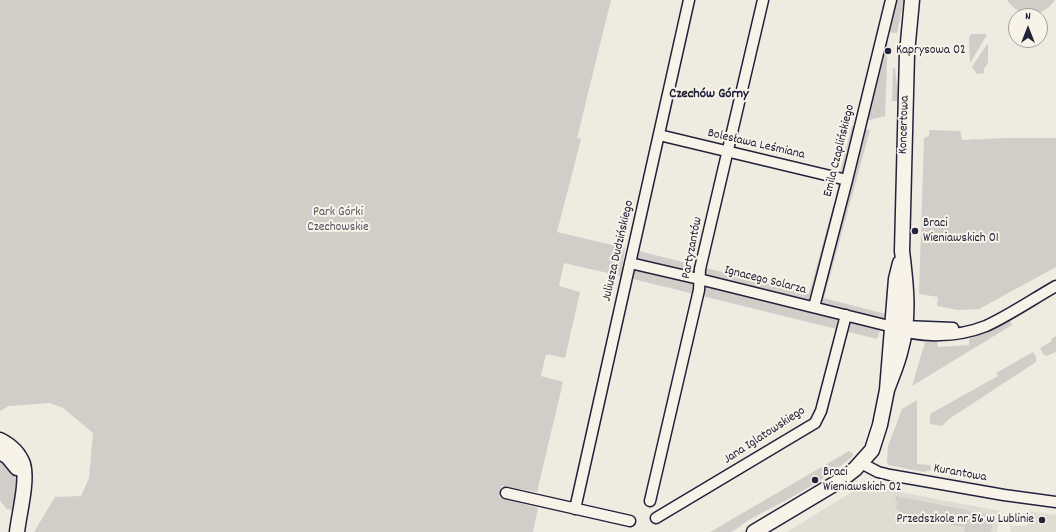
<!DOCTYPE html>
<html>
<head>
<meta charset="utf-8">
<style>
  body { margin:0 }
  #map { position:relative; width:1056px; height:532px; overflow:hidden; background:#eeebe1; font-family:Dekko,sans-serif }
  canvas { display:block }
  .north { position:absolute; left:1008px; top:8px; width:40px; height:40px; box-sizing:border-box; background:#f7f3e8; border:1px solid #a29fa3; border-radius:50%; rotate:0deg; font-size:11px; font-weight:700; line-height:16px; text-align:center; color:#22223b }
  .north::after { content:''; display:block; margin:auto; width:14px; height:18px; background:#22223b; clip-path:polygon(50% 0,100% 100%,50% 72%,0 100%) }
</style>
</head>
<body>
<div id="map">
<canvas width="1056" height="532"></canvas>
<div class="north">N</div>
</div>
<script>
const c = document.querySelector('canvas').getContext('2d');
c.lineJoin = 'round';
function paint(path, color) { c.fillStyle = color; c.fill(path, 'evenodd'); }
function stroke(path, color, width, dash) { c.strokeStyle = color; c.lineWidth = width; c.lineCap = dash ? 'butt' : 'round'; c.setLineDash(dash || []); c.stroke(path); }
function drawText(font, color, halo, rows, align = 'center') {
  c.font = font + ' Dekko,sans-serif'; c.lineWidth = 4; c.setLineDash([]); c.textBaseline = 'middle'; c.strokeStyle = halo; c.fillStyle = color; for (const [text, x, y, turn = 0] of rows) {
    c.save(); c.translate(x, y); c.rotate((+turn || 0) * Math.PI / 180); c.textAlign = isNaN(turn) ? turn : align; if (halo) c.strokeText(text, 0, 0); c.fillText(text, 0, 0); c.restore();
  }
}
paint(new Path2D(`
  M863,485L1000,511L997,532H787Z
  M1029,511L1056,515V532H1010L1011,526H1027Z`), '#dfdcd4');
paint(new Path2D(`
  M0,0H611L577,138L581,139L557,232L625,248L621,276L564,263L559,286L580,292L565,358L546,354L541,376L563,382L537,492L501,486L499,497L538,508L533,532H34L55,497L81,496L89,478L93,433L63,408L50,403L9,406L0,411Z
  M894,0H904L897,33L886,32Z
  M1007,0H1055C1042,19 1020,19 1007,0Z
  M971,34H985L987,35L970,63L969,37Z
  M885,36H888L885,116L870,120L865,119Z
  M988,43V63L984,69V73L977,74L972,67Z
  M893,68H895L899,101H892Z
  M852,126L870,130L824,298L885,314L877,339L629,278L635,250L809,294L838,189L841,168Z
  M929,130L960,131L962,140L1005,138H1056V267L979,309L958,310L937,306L938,297L919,294L924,138L929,136Z
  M1010,320L1012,325L912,386L925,342L937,341L938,347L969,345V339L993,329Z
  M1056,336V352L1046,356L1043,354L1040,348L1052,341L1051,339Z
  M1033,352L1036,357V362L949,419L942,426L930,424V414L998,376L996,373Z
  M917,400V464L930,465L931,470L924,472L889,465L887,462L888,446L902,409Z
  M849,451L854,455C824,482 784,501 749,520C743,523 738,529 731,532C725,532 716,532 710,532Z
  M0,456L15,474L17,486L12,510L7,509L0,501Z
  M896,496L967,510V511L994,515L991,532H964L966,517L964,527L907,516L896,508L898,502L895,501Z`), '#d1cdc9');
const street = new Path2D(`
  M659,135L847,180
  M630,263L699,279L893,327C920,339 958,337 986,326C1010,315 1033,299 1056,286
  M814,307L847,180L891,0
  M903,326L953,328
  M861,463L878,472L890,475L1004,495L1056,502
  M506,493L630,521
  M650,501L699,290L700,269L763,0
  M575,509L689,0
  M656,518L815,423L821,411L846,315`);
const secondary = new Path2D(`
  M887,390C892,376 898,363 901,349C910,317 906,283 902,251L907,53L912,0
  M0,440C10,445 19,453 23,464C28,481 19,514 17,532
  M0,452L8,457L17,468
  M754,532L841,480L855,469L872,450L880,425L887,390L896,279L900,263`);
stroke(street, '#22223b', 13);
stroke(secondary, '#22223b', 17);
stroke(street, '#f7f3e8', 10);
stroke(secondary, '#f7f3e8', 14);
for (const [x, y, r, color] of [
  [888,51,4,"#22223b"],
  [915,231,4,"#22223b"],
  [815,480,4,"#22223b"],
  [1042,520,4,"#22223b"]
]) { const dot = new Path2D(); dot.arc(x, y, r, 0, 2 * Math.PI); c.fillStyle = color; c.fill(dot); stroke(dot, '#f7f3e8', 1.5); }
drawText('13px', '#22223b', '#f7f3e8', [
  ["Kaprysowa 02",896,51],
  ["Braci",923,224],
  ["Wieniawskich 01",923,239],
  ["Braci",823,473],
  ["Wieniawskich 02",823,488],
  ["Przedszkole nr 56 w Lublinie",1034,520,"right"]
], 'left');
drawText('13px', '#22223b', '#f7f3e8', [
  ["Koncertowa",905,125,-88],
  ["Bolesława Leśmiana",756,145,13],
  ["Emila Czaplińskiego",840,151,-76],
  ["Partyzantów",693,248,-79],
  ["Juliusza Dudzińskiego",619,251,-77],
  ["Ignacego Solarza",765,281,14],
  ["Jana Iglatowskiego",765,436,-33],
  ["Kurantowa",960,474,10]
]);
drawText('13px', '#575566', '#f7f3e8', [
  ["Park Górki",338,213],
  ["Czechowskie",338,228]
]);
drawText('bold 14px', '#22223b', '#f7f3e8', [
  ["Czechów Górny",709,95]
]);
</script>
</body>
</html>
